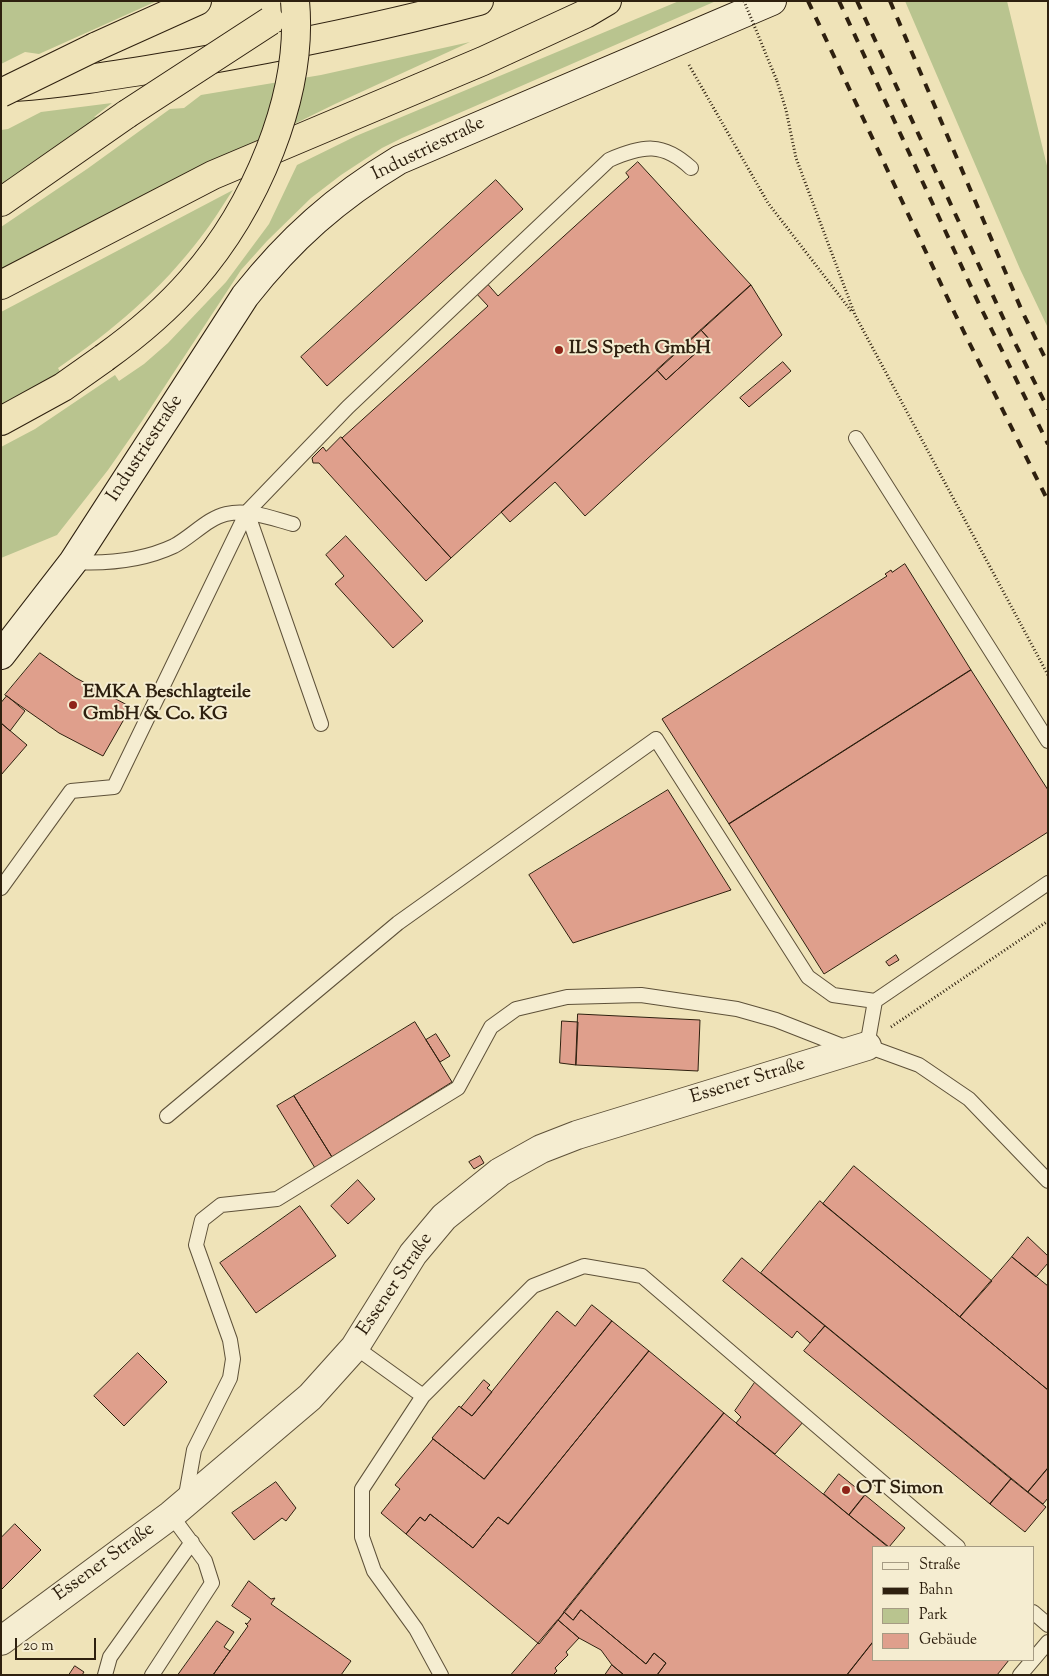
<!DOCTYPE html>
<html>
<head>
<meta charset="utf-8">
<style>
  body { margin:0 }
  #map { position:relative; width:1049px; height:1676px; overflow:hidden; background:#efe3b8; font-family:"Sorts Mill Goudy",serif }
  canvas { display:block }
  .frame { position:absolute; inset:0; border:2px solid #2e200f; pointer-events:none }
  .legend { position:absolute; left:872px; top:1546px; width:162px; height:115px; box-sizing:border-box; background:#f5edd1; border:1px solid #a59b83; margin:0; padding:6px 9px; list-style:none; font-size:15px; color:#2e200f }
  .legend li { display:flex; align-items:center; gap:10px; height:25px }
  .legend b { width:25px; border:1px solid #a59b83 }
  .scale { position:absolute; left:15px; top:1638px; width:81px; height:22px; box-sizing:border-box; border:2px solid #2e200f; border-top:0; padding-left:6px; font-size:15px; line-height:18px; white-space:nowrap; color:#2e200f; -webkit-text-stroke:4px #f5edd1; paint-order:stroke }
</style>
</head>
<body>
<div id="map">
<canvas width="1049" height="1676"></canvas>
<div class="frame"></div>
<ul class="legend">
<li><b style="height:6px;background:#f5edd1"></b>Straße</li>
<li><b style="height:6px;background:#2e200f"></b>Bahn</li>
<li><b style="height:14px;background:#b9c48f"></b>Park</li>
<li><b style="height:14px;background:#df9f8c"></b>Gebäude</li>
</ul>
<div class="scale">20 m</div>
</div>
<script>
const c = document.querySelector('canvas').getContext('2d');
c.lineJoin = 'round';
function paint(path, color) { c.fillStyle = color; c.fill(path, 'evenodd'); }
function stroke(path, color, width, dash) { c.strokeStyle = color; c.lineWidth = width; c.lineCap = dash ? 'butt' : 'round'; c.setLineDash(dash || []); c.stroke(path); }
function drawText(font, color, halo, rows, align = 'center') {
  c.font = font + ' "Sorts Mill Goudy",serif'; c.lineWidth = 4; c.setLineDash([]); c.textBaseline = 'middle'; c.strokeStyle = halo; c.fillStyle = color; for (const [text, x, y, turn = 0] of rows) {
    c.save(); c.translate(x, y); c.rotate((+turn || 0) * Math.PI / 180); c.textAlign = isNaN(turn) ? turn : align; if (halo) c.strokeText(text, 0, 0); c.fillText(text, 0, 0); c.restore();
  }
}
paint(new Path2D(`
  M1,1H157L39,54L25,52L1,64Z
  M679,1H716L402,138L382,148L341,175L311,198L267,241L241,270L142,421L108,470L57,535L1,558V447L35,429L115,375L119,381L144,364L168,343L226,282L269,224L297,165L356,136Z
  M905,1H1007L1048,170V328L1020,269Z
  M470,42L335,104L221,160L1,275V227L87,169L170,109L184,108L201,95L321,75Z
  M112,103L94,117L106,116L1,189V130L8,129L41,112Z
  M233,190C222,206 213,222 201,237C161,290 112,331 58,368L62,375L1,412V312Z`), '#b9c48f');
const building = new Path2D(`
  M638,162L751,285L451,558L342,438L488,306L474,291L485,281L498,296L629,177L626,173Z
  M496,180L523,209L327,386L301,357Z
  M751,285L782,335L585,516L555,482L510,522L501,512L657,370L666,380L710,340L701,330Z
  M701,330L710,340L666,380L657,370Z
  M783,362L791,371L749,407L740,398Z
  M341,437L451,558L426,581L319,463H313L312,458L323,447L326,451Z
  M346,536L423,621L393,648L335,584L344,576L326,555Z
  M905,564L971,670L729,824L662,719L887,576L885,574L891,570L892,572Z
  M40,653L76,678L131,707L103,756L59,733L5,695Z
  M971,670L1048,790V832L824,974L729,824Z
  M7,696L25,711L10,731L1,723V703Z
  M1,723L27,745L1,775Z
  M668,790L731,890L573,943L529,875Z
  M896,955L899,960L889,966L886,962Z
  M578,1014L700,1020L698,1071L576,1065Z
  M562,1021L578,1022L576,1065L560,1063Z
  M415,1022L452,1082L332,1157L294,1096Z
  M436,1034L450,1056L440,1062L426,1040Z
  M294,1096L332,1157L315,1168L277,1106Z
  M480,1156L484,1163L474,1169L469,1162Z
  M854,1166L992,1281L960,1317L823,1204Z
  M358,1180L375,1199L348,1224L331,1206Z
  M820,1201L1048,1390V1468L1028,1492L761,1273Z
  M300,1206L336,1256L256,1313L220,1263Z
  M1028,1237L1048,1256V1263L1036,1277L1012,1257Z
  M1012,1257L1048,1286V1390L960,1317Z
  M742,1258L825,1326L810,1343L797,1331L792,1338L723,1281Z
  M592,1305L612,1321L484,1479L432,1438L459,1406L472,1416L557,1311L575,1326Z
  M612,1321L649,1351L508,1524L498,1517L473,1548L430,1514L425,1521L420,1517L406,1534L381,1513L400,1489L395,1485L433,1439L484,1479Z
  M825,1326L1011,1479L990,1504L804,1351Z
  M649,1351L724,1413L539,1644L406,1534L420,1517L425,1521L430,1514L473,1548L498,1517L508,1524Z
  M138,1353L167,1382L124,1426L94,1396Z
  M484,1380L490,1385L487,1388L492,1392L472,1416L461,1408Z
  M756,1381L804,1421L775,1454L736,1423L741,1417L735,1411Z
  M724,1413L888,1547H873V1642L847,1675H657L666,1663L654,1653L646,1664L581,1610L573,1620L564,1612Z
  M1048,1468V1498L1043,1504L1028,1492Z
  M839,1474L865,1495L849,1515L824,1494Z
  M1011,1479L1046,1507L1025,1532L990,1504Z
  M276,1482L296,1508L286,1521L282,1518L254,1540L232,1513Z
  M865,1495L905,1528L889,1547L849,1515Z
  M15,1524L41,1550L1,1590V1538Z
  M249,1581L271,1599L275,1598L271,1604L351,1661L341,1675H213L248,1626L245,1623L247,1624L251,1619L232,1606Z
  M581,1610L646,1664L654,1653L666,1663L657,1675H624L612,1665L601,1650L579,1638L558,1620L564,1612L573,1620Z
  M558,1620L579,1638L566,1652L568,1655L555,1668L557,1671L553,1675H511Z
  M217,1621L234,1632L224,1647L230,1651L213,1675H178Z
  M873,1642V1660H1009L997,1675H847Z
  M612,1665L624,1675H605Z
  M75,1666L84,1672L82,1675H69Z`);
paint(building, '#df9f8c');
stroke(building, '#2e200f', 1);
const lane = new Path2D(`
  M856,438L1048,741
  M247,512L321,724
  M73,562C108,564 142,561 174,546C191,537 208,518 226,514C249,509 271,518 293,524
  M1048,883L875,1001L867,1046L919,1065L969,1099L1048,1181
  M1,888L71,791L114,787L247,512L348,407L609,160C643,145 663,142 691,168
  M167,1116L398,923L656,739L808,977L833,995L875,1001
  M355,1347L423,1396L362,1489V1537L374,1571L416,1629L441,1675
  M423,1396L533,1286L584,1266L642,1276L958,1547
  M185,1501L194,1450L230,1378L233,1359L230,1340L196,1245L202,1220L221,1205L277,1199L458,1088L491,1027L516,1009L567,997L641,995L737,1009L776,1020L850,1049
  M1033,1612L1048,1625
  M105,1675L110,1657L192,1542
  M152,1675L212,1583L205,1561L171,1515
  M1020,1675L1048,1642`);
const street = new Path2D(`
  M1,1641L171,1515L310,1397L355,1347L413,1254L444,1217L500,1172L541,1149L577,1135L867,1046`);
const secondary = new Path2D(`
  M1,655L73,562L245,296C290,239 336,198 399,160L772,1`);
const highway = new Path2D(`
  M95,47L197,1
  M14,87C71,83 127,73 183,64C283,47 381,27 479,1
  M1,202L127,114
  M1,285L213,175L483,61L585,14L607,1
  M1,421L63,387L104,358`);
stroke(lane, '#5e5139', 16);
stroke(street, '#5e5139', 30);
stroke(secondary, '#2e200f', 30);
stroke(highway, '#2e200f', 30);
stroke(new Path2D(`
  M689,65L768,203L852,312
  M777,81L786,110L796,158L855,315L1048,675
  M891,1027L1048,921`), '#2e200f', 3, [1, 2.5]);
stroke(lane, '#f5edd1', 14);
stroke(street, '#f5edd1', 28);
stroke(secondary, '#f5edd1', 28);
stroke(highway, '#efe3b8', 28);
stroke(new Path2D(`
  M808,1L956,316L1048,501
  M839,1L979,304L1048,444
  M857,1L1012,337L1048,409
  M890,1L1022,311L1048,364`), '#2e200f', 4, [9, 9]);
const highwayBridge = new Path2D(`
  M1,93L95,47
  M127,114L270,21
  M104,358C136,335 166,310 192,280C254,209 304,97 295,1`);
stroke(highwayBridge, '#2e200f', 30, []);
stroke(new Path2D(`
  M744,1L777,81`), '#2e200f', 3, [1, 2.5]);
stroke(highwayBridge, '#efe3b8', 28);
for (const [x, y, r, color] of [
  [559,350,5,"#8f2418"],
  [73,705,5,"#8f2418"],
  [846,1490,5,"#8f2418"]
]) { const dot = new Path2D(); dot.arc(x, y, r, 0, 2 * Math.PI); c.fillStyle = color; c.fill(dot); stroke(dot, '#f5edd1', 2); }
drawText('19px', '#2e200f', '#f5edd1', [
  ["Industriestraße",429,150,-26],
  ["Industriestraße",146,449,-57],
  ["Essener Straße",748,1082,-17],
  ["Essener Straße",396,1285,-56],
  ["Essener Straße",105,1563,-36]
]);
drawText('bold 19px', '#2e200f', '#f5edd1', [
  ["ILS Speth GmbH",569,350],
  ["EMKA Beschlagteile",83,694],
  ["GmbH & Co. KG",83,716],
  ["OT Simon",856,1490]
], 'left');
</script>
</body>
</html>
